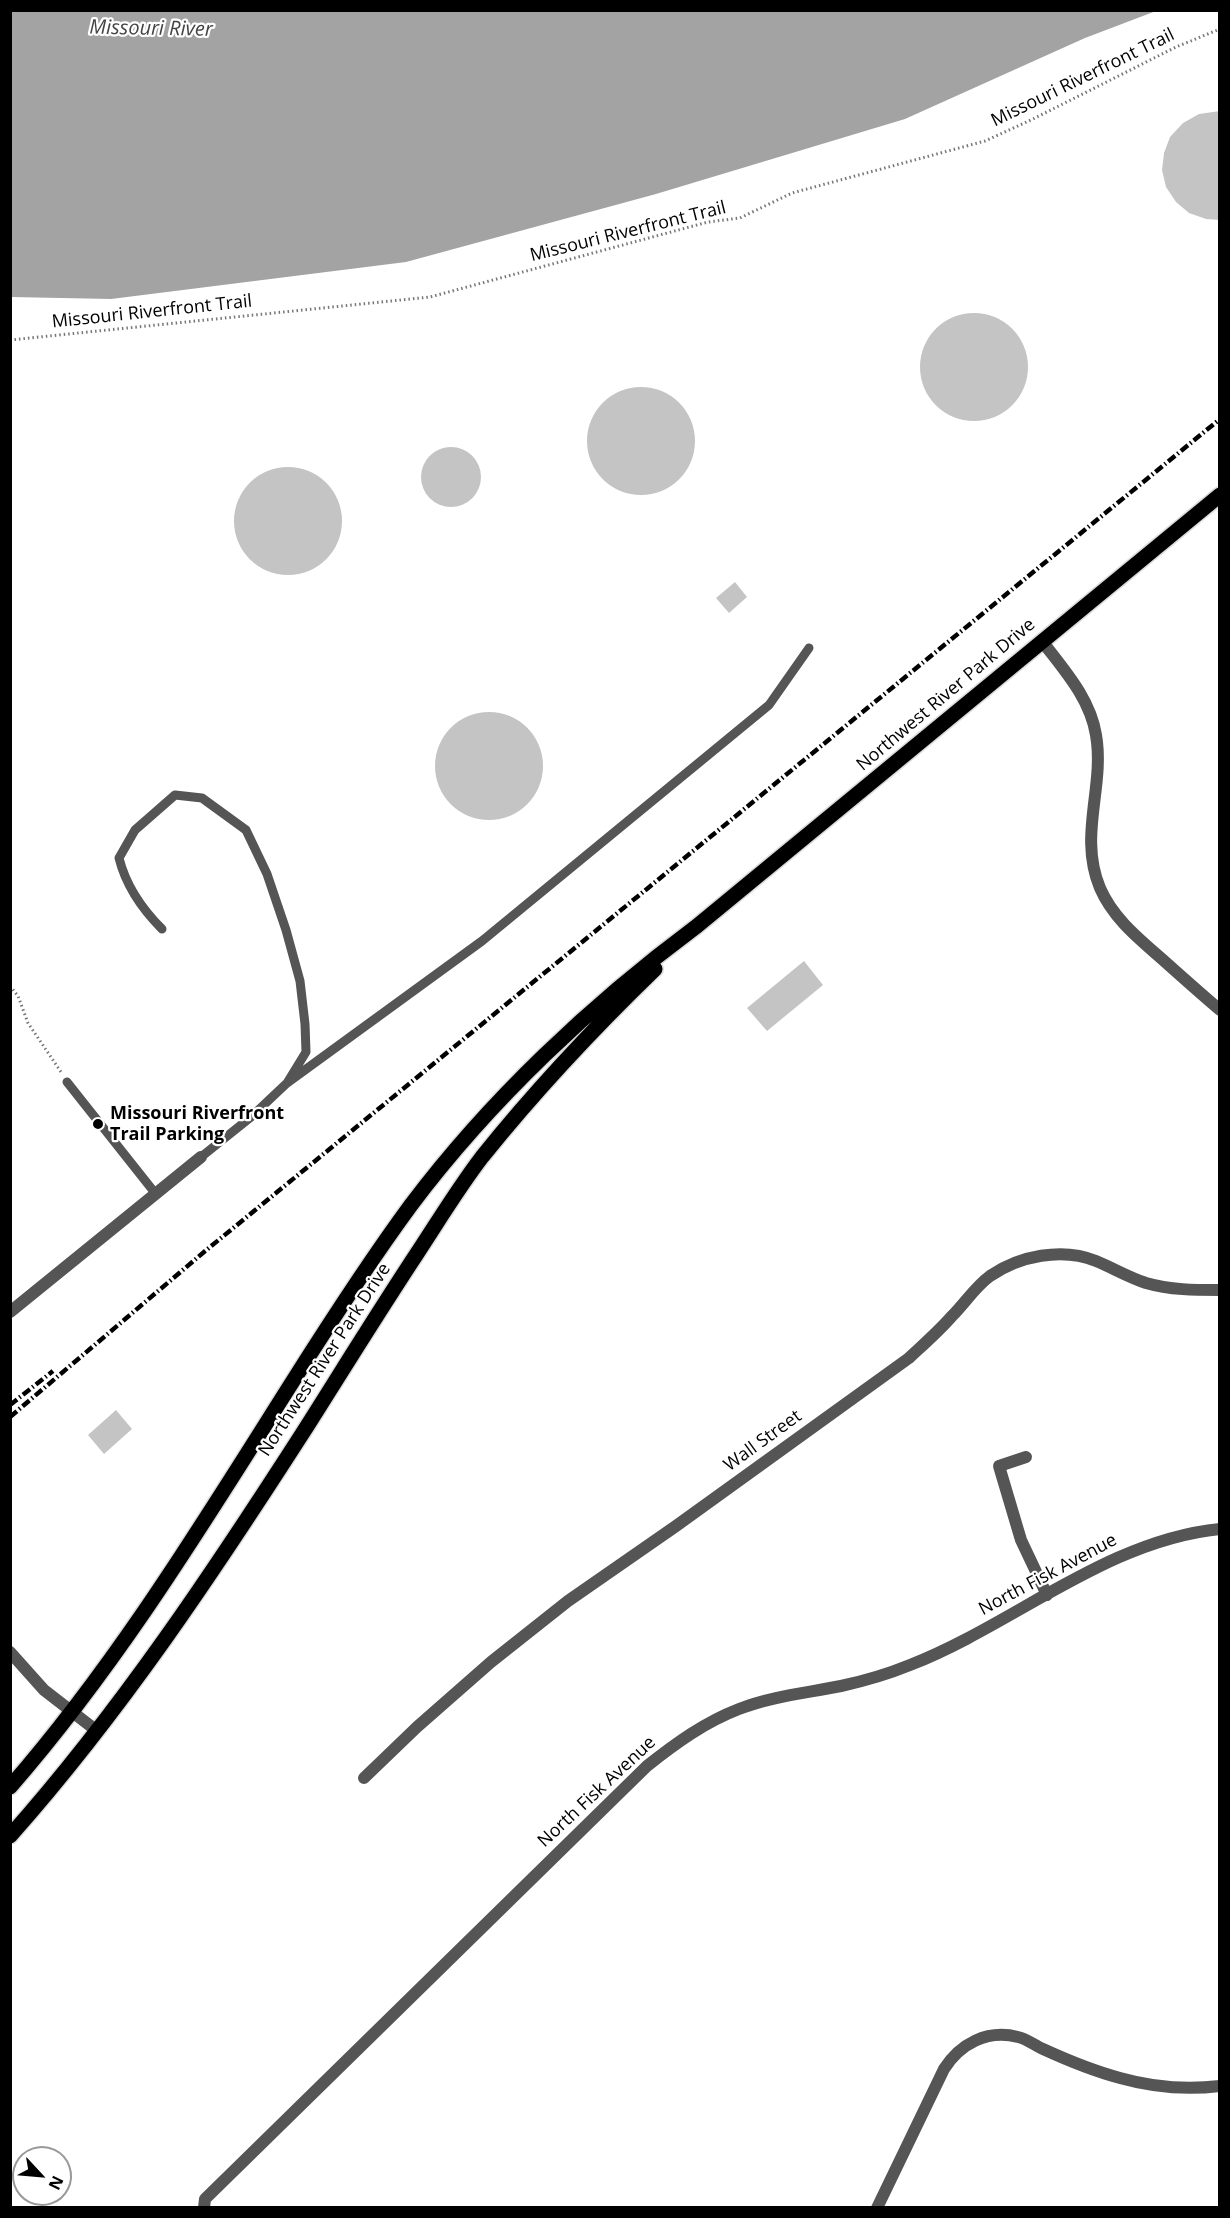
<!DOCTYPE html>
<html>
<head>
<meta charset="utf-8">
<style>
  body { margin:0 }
  #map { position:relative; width:1230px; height:2218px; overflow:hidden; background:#fff; font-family:"Open Sans",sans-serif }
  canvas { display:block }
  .frame { position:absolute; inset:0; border:12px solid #000; pointer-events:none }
  .north { position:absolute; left:12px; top:2146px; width:60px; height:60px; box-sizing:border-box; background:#fff; border:2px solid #999; border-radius:50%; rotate:116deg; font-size:16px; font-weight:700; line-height:24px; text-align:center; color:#000 }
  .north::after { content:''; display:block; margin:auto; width:21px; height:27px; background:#000; clip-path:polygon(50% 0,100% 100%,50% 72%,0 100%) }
</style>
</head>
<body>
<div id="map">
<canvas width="1230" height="2218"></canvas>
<div class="frame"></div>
<div class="north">N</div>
</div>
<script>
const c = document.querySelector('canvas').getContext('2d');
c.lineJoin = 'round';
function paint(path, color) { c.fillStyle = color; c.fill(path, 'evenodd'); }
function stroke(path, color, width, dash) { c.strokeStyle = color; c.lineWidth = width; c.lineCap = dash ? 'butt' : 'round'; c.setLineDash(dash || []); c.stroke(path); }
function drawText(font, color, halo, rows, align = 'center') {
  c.font = font + ' "Open Sans",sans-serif'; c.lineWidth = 4.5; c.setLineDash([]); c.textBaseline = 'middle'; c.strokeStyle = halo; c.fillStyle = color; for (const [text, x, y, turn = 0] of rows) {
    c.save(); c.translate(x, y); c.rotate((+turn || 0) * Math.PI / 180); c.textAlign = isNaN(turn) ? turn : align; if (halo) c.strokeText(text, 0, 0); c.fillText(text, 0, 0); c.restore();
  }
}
paint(new Path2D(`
  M11,10H1156V11L1085,38L905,119L656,194L406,262L111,299L11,297Z`), '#a3a3a3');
paint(new Path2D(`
  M1220,111V220L1206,219L1189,213L1176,202L1166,187L1162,170L1164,153L1170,137L1183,123L1199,114Z
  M920 367a54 54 0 1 1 108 0a54 54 0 1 1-108 0Z
  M587 441a54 54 0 1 1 108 0a54 54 0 1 1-108 0Z
  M421 477a30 30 0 1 1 60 0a30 30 0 1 1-60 0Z
  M234 521a54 54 0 1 1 108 0a54 54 0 1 1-108 0Z
  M735,582L747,597L729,613L716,598Z
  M435 766a54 54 0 1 1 108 0a54 54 0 1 1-108 0Z
  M804,961L823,985L767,1031L747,1008Z
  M116,1410L132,1429L104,1454L88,1435Z`), '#c4c4c4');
const primary = new Path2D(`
  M10,1787C119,1662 205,1520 293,1381C331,1321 369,1262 411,1205C490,1100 592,1004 697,926L1220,495
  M10,1836C121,1711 214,1571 304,1431C342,1371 379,1311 418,1252C439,1220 459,1187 482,1157C535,1091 594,1028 655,969`);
stroke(primary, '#dbdbdb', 18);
stroke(new Path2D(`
  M10,340L430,297L708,222L740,218L792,193L985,141L1033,119L1176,47L1220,29
  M10,986L18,996L28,1023L61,1072`), '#777', 3, [1.5, 3]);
stroke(new Path2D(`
  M162,929C142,909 126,886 119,858L135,830L175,795L202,798L246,830L267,874L286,930L300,981L305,1024L306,1052L287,1083L251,1117L201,1157
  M67,1082L155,1193
  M287,1083L482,941L769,705L809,648`), '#555', 9);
stroke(new Path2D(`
  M1042,641C1064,670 1090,698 1096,735C1105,787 1078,835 1100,888C1113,918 1138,938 1162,959C1181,976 1200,993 1220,1010
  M10,1312L201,1157
  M1026,1457L999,1466L1021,1540L1047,1595
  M10,1652L44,1690L97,1731
  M364,1778L417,1727L491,1662L568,1601L676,1526L909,1358C924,1344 939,1331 952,1316C965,1303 975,1287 990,1276C1019,1256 1062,1247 1096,1261C1113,1268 1128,1277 1146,1283C1170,1290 1195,1290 1220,1290
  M204,2208L205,2199L647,1766C676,1743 705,1722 739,1709C772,1696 807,1693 841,1686C864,1681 888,1674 910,1665C1013,1625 1107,1540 1220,1529
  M877,2208L944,2069C960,2044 987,2029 1018,2037C1027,2039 1034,2045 1043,2049C1067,2060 1094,2071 1120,2078C1152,2087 1187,2090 1220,2086`), '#555', 12);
stroke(primary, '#000', 15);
stroke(new Path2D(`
  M10,1405L53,1371
  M10,1417L204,1252L1220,419`), '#000', 4.5, [9, 3, 1.5, 3]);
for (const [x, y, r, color] of [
  [98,1124,6,"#000"]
]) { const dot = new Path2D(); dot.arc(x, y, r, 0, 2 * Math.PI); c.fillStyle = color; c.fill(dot); stroke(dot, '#fff', 2); }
drawText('18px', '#000', '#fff', [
  ["Missouri Riverfront Trail",1083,78,-26],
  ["Missouri Riverfront Trail",628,232,-14],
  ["Missouri Riverfront Trail",152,312,-6],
  ["Northwest River Park Drive",946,695,-40],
  ["Northwest River Park Drive",325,1360,-57],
  ["Wall Street",763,1441,-36],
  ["North Fisk Avenue",1048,1575,-28],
  ["North Fisk Avenue",597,1792,-43]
]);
drawText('bold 18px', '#000', '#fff', [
  ["Missouri Riverfront",110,1114],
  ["Trail Parking",110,1135]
], 'left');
drawText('italic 20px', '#444', '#fff', [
  ["Missouri River",151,29,1]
]);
</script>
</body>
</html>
